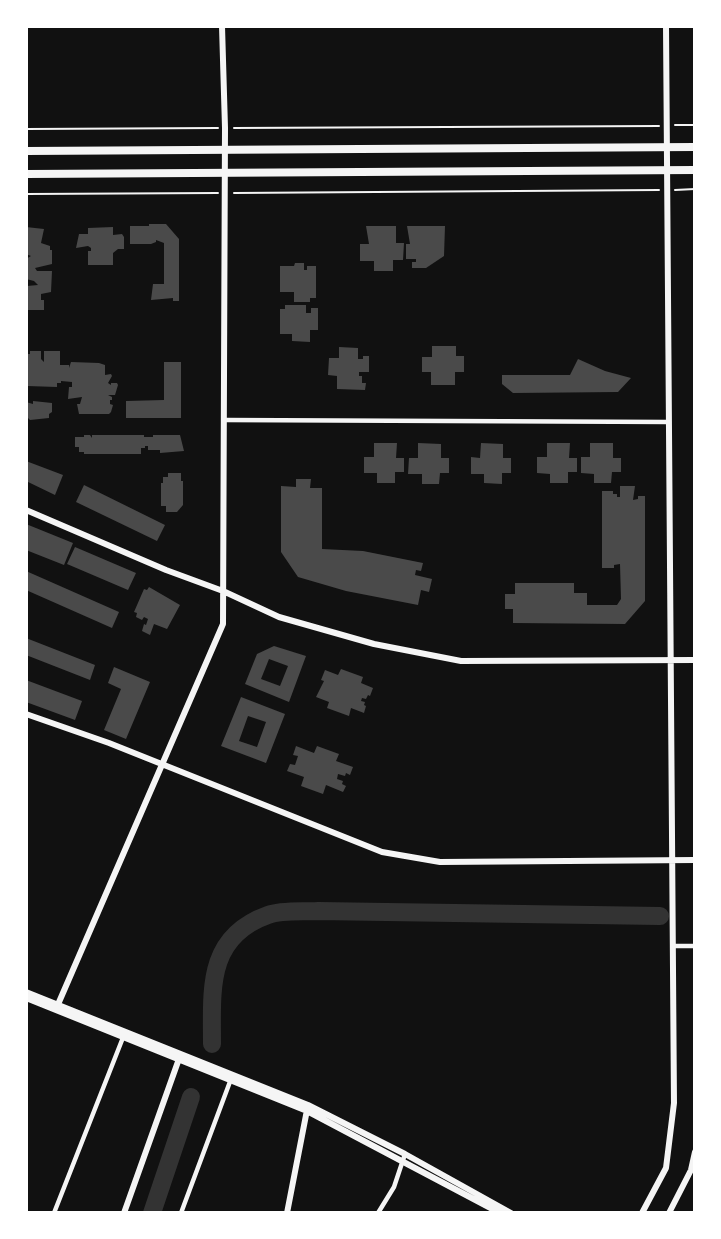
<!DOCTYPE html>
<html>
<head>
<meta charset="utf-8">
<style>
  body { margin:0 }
  #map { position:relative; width:721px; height:1239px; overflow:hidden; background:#111; font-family:Poppins,sans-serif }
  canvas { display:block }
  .frame { position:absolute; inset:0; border:28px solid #fff; pointer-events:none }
</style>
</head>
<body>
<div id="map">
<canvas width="721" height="1239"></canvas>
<div class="frame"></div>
</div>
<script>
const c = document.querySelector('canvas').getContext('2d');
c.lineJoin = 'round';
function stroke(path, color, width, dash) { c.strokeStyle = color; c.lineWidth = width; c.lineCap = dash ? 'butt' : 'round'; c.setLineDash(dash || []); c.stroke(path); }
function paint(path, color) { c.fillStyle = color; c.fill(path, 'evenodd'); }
stroke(new Path2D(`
  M212,1044C212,990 206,937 268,915C282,910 302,912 318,911L660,916
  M152,1213L191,1097`), '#333', 18);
paint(new Path2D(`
  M149,224H166L179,239V301H173V298L151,300L153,284H164V243L156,240V242L151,244H130V226H149Z
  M366,226H396V243H404L403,260H393V271H374V261H360V244H369Z
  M407,226H445L444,256L426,268H412V262H416V259H406V244H410Z
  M26,227L44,229L41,243L50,246V250H52V264L35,268L37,271H52L51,292L41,294V300H44V310H26L27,286L38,285L34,281L26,279V259L31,256L26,254Z
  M113,227V235L122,234L124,237V249H118L113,253V265H88V251H91V248L88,246L76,248L79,234H88V228Z
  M295,263H304V270H307V266H316V298H310V302H294V292H280V266H294Z
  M285,305H306V313H311V308H318V330H310V342L292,341V334H280V309H285Z
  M432,346H456V356H464V372H455V385H431V372H422V357H432Z
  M339,347L358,348V359H363V356H369V372H359V376H362V383H366L365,390L337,389V376L328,375L329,358H339Z
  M30,351H41V359L44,362V351H60V365H69V368L71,362L99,363L105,365V375L111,374L112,376L108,383L111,385V383H117L118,385L115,395H108L112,397V400H110V404L113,405L111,412L109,414H79L77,404H80L82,397L68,399L69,387H72V382L61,381V383H57V387L27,386L26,354H30Z
  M578,359L605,371L631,378L618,392L513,393L502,384V375H570Z
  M164,362H181V418H126V401L164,400Z
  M33,401L52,403V412L49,414V418L30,420L26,416V402L33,404Z
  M84,435H90L92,438V435H144V437H153V435H180L184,451L160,453V450H148V446H145V448H141V454H84V452H79V447H75V437H84Z
  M374,443H397L396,458H404V472H395V483H377V473H364V457H374Z
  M418,443L441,444V458H449V473H440L439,484H422V474H408L409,458H418Z
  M481,443L503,444V458H511V473H502V484L484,483V474H471V457L480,458Z
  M547,443H570L569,458H577V472H568V483H550V474L537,473V457H547Z
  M590,443H613V458H621V472H612L611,483H594V474L581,473V457H590Z
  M26,461L63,475L55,495L26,481Z
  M168,473H181V481H183V505L177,512H166V506H161V483H163V477H168Z
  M296,479H311L310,488H322V549L363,551L423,563L421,571L416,570L415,575L432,579L429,592L421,590L418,605L346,591L298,577L281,552V486L296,487Z
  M84,485L165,525L157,541L76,502Z
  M620,486H635L633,500L638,499V496H645V601L625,624L513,623V609H505V594H515V583H574V593H587V605H617L621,599L620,564L614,565V568H602V491H613V494H617V497H620Z
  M26,524L73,543L64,565L26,550Z
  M75,547L136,573L128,590L67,564Z
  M26,571L119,612L112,628L26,590Z
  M149,587L180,605L167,629L154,624L150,635L142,631L144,624L146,625L148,619L144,617L142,620L136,617L137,613L134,612L144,589L147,590Z
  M26,638L95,665L90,680L26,655Z
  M274,646L306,656L289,702L245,684L257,654ZM269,659L288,666L280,686L261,679Z
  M114,667L150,682L126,739L104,730L121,689L108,683Z
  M341,669L363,677L361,683L373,688L370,696L368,695L366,699L362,698L361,701L365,702L364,705L366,706L364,713L351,708L349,716L327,708L329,702L316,697L324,681L321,680L325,670L338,675Z
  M26,680L82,701L75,720L26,702Z
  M241,697L285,714L266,763L221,746ZM248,716L266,722L257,747L239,741Z
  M296,746L314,753L317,746L339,754L336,761L353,767L350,775L346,773L345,776L338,774L337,779L343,781L342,784L346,786L343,792L326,785L323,794L301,786L304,777L287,771L290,764L295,765L298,756L293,755Z`), '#4a4a4a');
stroke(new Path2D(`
  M675,125H695
  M234,128L659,126
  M26,129L218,128
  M675,190L695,189
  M234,193L659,190
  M26,194L218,193`), '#f5f5f5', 2);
stroke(new Path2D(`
  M225,420L669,422
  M673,946H695
  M54,1213L124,1035
  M181,1213L231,1079
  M378,1213L394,1187L405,1154`), '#f5f5f5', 4.5);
stroke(new Path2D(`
  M26,510L166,570L223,591L279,617L374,644L461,661L695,660
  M26,714L109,743L382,852L440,862L695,860
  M26,992L308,1105L405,1154L511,1213
  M26,998L307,1111L500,1213
  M56,1009L223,624L225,128L222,26
  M124,1213L180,1056
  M287,1213L307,1110
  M642,1213L666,1168L674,1103L666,26
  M669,1213L691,1170L695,1152`), '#f5f5f5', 6);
stroke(new Path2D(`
  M26,151L695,147
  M26,174L695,170`), '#f5f5f5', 8);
</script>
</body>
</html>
